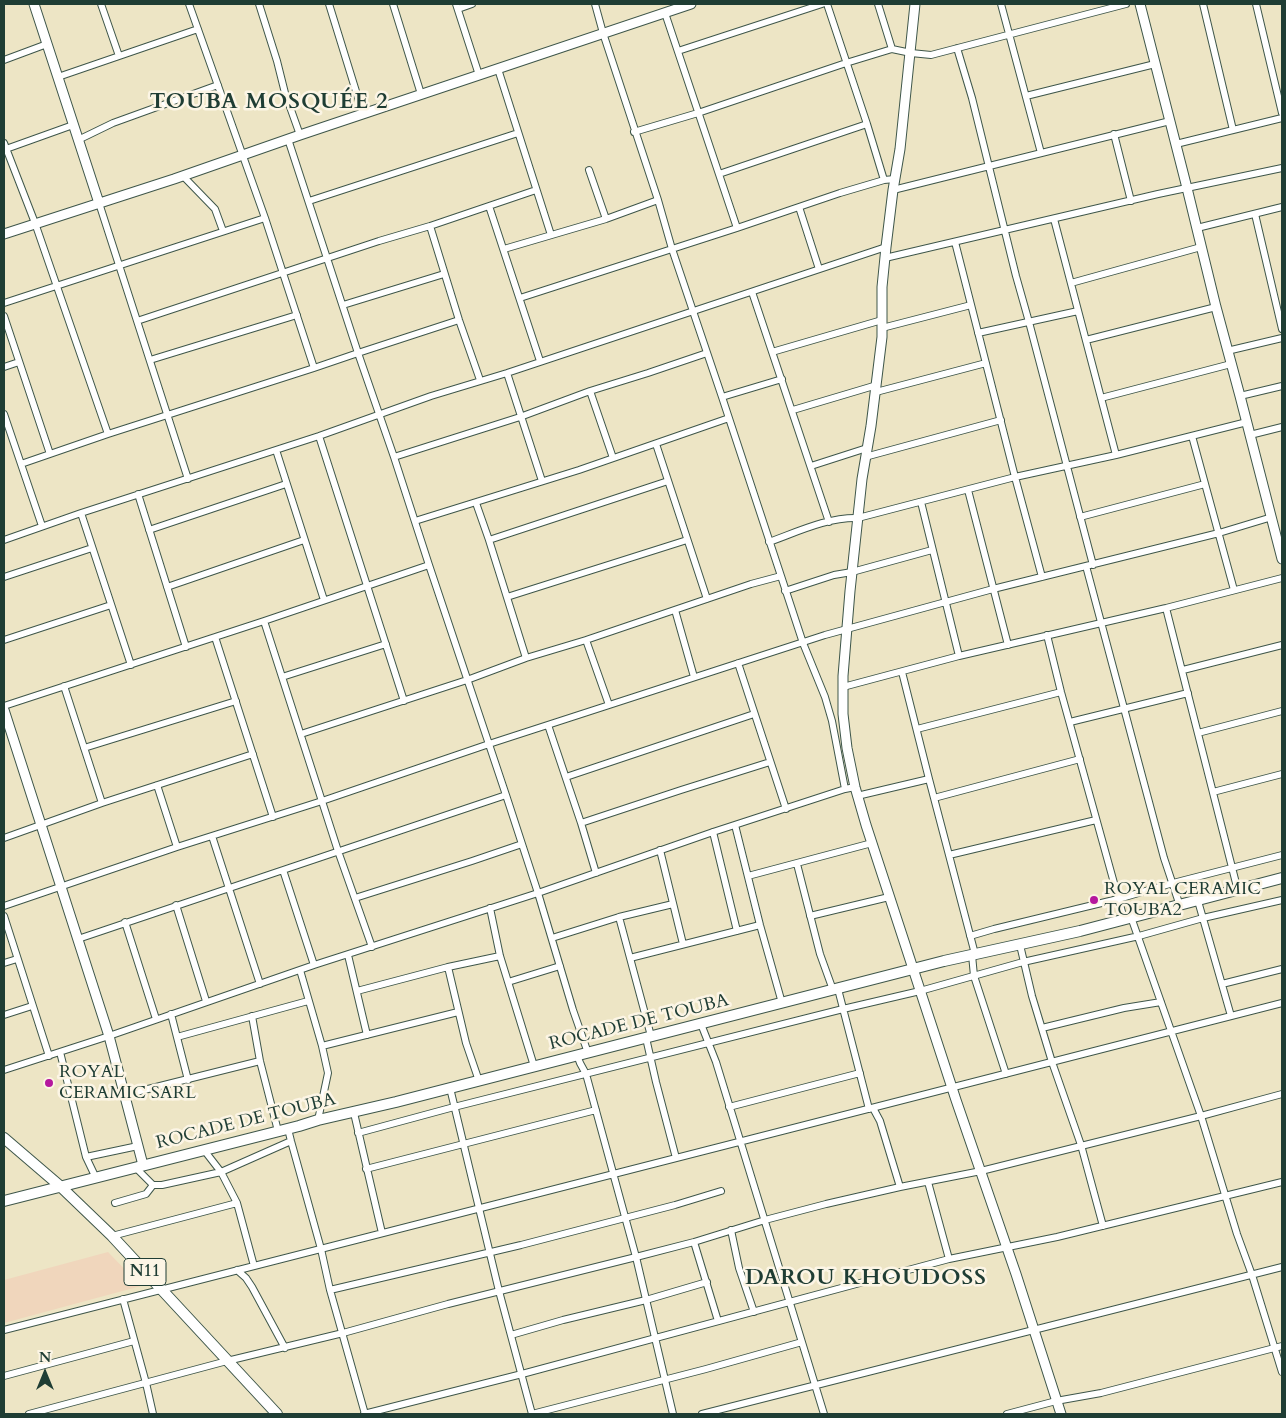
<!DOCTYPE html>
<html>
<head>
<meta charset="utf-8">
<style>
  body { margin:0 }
  #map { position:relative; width:1286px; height:1418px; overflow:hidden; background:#ede5c5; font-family:Cardo,serif }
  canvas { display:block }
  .frame { position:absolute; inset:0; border:5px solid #1f3d34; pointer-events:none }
  .north { position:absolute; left:20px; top:1348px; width:50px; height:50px; -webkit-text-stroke:4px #fcf5e5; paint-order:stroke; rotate:0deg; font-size:14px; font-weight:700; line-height:20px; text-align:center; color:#1f3d34 }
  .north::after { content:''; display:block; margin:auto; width:18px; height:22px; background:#1f3d34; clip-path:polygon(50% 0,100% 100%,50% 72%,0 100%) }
</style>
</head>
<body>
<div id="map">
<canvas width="1286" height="1418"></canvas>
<div class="frame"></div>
<div class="north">N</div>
</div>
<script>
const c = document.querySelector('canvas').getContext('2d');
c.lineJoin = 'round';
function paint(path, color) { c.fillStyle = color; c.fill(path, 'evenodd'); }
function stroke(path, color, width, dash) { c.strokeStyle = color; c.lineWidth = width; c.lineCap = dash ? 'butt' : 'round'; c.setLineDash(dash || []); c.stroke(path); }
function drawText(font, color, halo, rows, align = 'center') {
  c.font = font + ' Cardo,serif'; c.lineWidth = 5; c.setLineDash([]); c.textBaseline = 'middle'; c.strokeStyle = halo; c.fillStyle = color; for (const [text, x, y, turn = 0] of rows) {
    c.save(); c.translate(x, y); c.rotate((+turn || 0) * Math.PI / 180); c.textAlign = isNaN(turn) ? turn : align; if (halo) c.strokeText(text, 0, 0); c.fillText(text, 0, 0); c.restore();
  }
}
paint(new Path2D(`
  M108,1252L141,1286L4,1323V1280Z`), '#f0d6bc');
const minor = new Path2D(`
  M101,4L119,56
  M189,4L265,218L314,368
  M259,4L277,61L285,93L300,135
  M329,4L363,114
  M393,4L421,94
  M456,4L479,75
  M595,4L603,33L658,200L672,249L722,397L781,576L803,643L825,697L832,721L845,789
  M827,4L867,124L884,180
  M878,4L892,49
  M1001,4L1041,153
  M1203,4L1233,130
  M1256,4L1282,113
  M458,9L472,4
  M665,13L737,228
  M957,48L972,98L1016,276L1029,322L1093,565
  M678,51L822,4
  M4,60L47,44
  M498,69L551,235
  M58,77L198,29
  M1026,96L1155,64
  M634,132L698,113L846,63L892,49L911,53L931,55L1126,4
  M1114,134L1131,201
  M288,139L358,353L394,457L429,565L506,795L538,893L573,1010L588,1053
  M78,140L113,123L218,85
  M4,143L35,223L108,434
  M1176,144L1282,118
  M6,149L73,125
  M589,170L606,219
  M719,174L867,124
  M183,176L215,209L223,231
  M893,190L1170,121
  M309,201L518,133
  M99,203L188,479
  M489,206L540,361
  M799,207L819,269
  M1255,214L1282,329
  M1054,219L1116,455
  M430,226L459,320L480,380
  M1197,228L1282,207
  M955,242L1015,477L1042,577
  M504,249L606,219L658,200
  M885,258L1158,194L1282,168
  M1071,283L1201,247
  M752,292L829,522
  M520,298L737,228L840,193L884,180L895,179
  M4,303L265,218
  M343,305L444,274
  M4,316L50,454
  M137,321L379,241L430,226L536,190
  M882,328L971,305
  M978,333L1078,311
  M1086,340L1216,307
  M1227,351L1282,338
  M772,352L882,320
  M150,360L297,315
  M4,367L19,362
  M507,373L542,481
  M590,391L613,458
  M876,392L986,363
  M1240,396L1282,386
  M722,397L782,379
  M1101,398L1231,364
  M793,410L877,385
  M4,414L42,526
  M1250,435L1282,427
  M319,436L404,701
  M1192,436L1234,590
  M656,444L707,599
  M276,450L324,600
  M394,457L520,417L590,391L648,373L707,353
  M865,457L1001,420
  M21,464L108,434L314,368L358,353L459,320
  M811,466L867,448
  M968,490L1008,645
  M138,494L186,647
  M921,502L959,656
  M476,503L489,540L526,658
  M81,513L131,665
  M1080,517L1205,484
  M415,521L579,470L729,418
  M149,530L286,484
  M4,540L81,513L319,436L431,396L507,373L886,247
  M489,540L668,481
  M769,542C797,532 828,517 858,518L1015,477L1116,455L1247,422
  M1086,566L1164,858L1180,906
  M4,577L92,548
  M167,587L304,540
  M785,591L834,575L852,572L932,550
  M507,597L687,540
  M1166,608L1238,891
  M675,610L694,677
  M264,621L338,851L372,947
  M1047,635L1061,692L1124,919
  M215,637L273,817
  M4,640L111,605
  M586,640L609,705
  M738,663L786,809
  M1183,670L1282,645
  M902,672L929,779L975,954
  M282,677L386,644
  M64,686L102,803
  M843,687L959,656L1166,608L1282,578
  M4,706L264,621L429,565
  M1070,722L1188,693
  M548,725L581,823L596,873
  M917,729L1061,692
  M1198,733L1282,711
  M301,734L467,680L526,658L586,640L751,584L781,576
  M84,748L236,701
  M566,777L754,714
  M157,785L177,847
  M1213,792L1282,774
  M857,796L929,779
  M934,798L1080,759
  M581,823L681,790L770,762
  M735,825L760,925L782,1003
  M713,832L737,931
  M212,836L260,984
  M4,838L102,803L253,754
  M660,850L683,944
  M949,855L1096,820
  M797,864L820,954L833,990
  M283,870L314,965
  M748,876L872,843
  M355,898L472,861L522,844
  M1198,901L1231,1016
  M176,905L206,1001
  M4,906L177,847L322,801L489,744L825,635L993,589L1219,533L1272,517
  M490,908L500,956L534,1066
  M4,916L49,1056
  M810,916L889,897
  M619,917L651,1036
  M1131,917L1201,1116L1237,1234L1252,1275L1282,1372
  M125,922L156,1019
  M970,936L994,929L1118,899L1173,883L1282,855
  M552,938L619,917L673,904
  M78,939L506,795
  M1020,945L1032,996L1052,1062L1081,1145L1103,1226
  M348,955L367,1035
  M972,955L974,976L1006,1074
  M630,958L760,925
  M4,963L17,959
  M448,967L466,1043L479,1081
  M300,970L322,1046L328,1073L318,1120
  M508,982L560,966
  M1222,984L1282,969
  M838,989L869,1109
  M357,991L448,967L500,956
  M171,1014L188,1080
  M4,1015L32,1006
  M252,1016L260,1061L278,1131
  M701,1024L716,1062L824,1414
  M1042,1028L1124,1008L1161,1002
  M177,1037L308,1001
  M646,1038L656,1082L676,1158
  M322,1046L458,1012
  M60,1052L86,1157L96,1178
  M577,1055L580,1063L586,1074L636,1257L673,1414
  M4,1070L109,1036L314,965L538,893L713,832L845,789L855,787
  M450,1088L499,1291L532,1414
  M124,1095L260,1061
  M729,1107L860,1073
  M873,1108L880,1121L900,1187
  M354,1113L382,1233
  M288,1129L291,1141L321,1249L330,1290L365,1414
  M358,1133L454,1107L843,1009L920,991L1023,962L1139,936L1203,918L1282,900
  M204,1150L221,1172L237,1203L254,1266
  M86,1157L138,1146
  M135,1167L153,1185H162L221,1172L291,1141
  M366,1169L596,1110
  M928,1182L949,1259
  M115,1203L146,1194L153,1185
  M731,1230L739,1268L754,1312
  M112,1236L237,1203
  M694,1242L718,1321
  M237,1270L246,1278L252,1287L285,1348
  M330,1290L521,1245L675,1205L721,1191
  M123,1299L146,1383L153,1414
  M4,1330L1282,1003
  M511,1335L563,1320L646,1300L707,1282
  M4,1376L134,1341
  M29,1414L227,1361L343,1333L448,1304L636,1257L694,1242L765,1220L826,1204L900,1187L981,1171L1201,1116L1282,1094
  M364,1414L522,1374L949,1259L1057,1237L1282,1182
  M532,1414L706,1369L802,1342
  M702,1414L1282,1267
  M1007,1414L1056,1401L1101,1393L1282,1346`);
const tertiary = new Path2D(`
  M34,4L99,203
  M1140,4L1187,188L1216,307L1240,396L1282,559
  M4,234L174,179L300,135L691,4
  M4,710L109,1036L143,1165`);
const secondary = new Path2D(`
  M915,4L900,149L893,190L886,247L882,287V337L871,426L862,479L850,591L843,676V714L847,748L855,787L866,825L956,1100L1016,1274L1061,1414`);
const primary = new Path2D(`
  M4,1138L60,1186L112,1236L277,1414
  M4,1201L299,1126L318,1120L396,1102L944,961L1080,931L1282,878`);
stroke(minor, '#3e564a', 8);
stroke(tertiary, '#3e564a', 11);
stroke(secondary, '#3e564a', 11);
stroke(primary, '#3e564a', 12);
stroke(minor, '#fff', 6);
stroke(tertiary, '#fff', 9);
stroke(secondary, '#fff', 9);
stroke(primary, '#fff', 10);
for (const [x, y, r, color] of [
  [1094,900,5,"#b5179e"],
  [49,1083,5,"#b5179e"]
]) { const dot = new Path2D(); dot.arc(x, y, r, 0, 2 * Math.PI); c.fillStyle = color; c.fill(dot); stroke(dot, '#fcf5e5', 2); }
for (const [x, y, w] of [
  [145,1272,42]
]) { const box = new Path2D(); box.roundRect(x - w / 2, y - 13.5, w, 27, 4); c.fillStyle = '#fcf5e5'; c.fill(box); stroke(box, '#1f3d34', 1); }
drawText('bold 16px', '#1f3d34', null, [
  ["N11",145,1272]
]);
drawText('18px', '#1f3d34', '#fcf5e5', [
  ["ROYAL CERAMIC",1104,890],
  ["TOUBA2",1104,911],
  ["ROYAL",59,1073],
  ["CERAMIC SARL",59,1094]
], 'left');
drawText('18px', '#1f3d34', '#fcf5e5', [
  ["ROCADE DE TOUBA",639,1023,-14],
  ["ROCADE DE TOUBA",246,1122,-14]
]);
c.letterSpacing = '1px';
drawText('bold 22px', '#1f3d34', '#fcf5e5', [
  ["TOUBA MOSQUÉE 2",269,103],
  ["DAROU KHOUDOSS",866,1279]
]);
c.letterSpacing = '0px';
</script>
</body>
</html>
